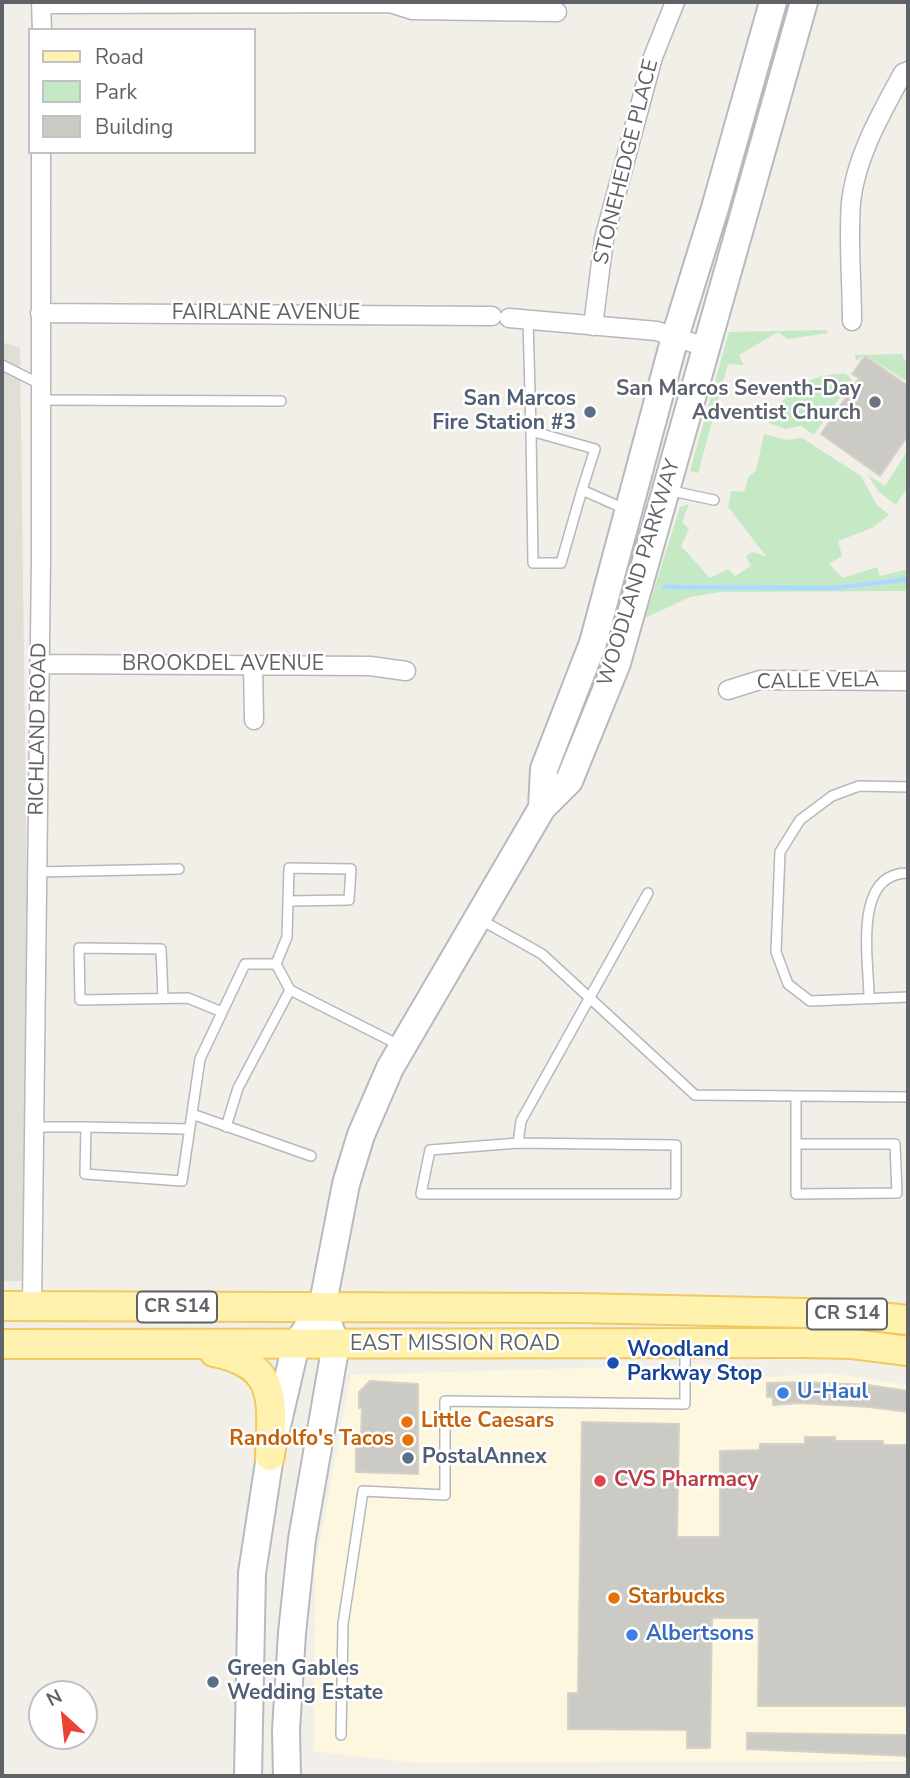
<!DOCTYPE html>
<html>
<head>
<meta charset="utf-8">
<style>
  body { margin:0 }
  #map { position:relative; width:910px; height:1778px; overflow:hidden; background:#f1efe8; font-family:"Nunito Sans",sans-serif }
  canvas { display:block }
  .frame { position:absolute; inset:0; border:4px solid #5f6368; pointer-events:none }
  .legend { position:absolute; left:28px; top:28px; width:228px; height:126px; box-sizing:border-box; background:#fff; border:2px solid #bfc1c3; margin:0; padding:9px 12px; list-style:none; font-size:21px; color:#5f6368 }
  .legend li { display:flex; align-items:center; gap:14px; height:35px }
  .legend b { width:35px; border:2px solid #bfc1c3 }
  .north { position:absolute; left:28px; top:1680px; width:70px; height:70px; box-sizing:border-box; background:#fff; border:2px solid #bfc1c3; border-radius:50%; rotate:333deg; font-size:19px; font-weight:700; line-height:28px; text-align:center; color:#5f6368 }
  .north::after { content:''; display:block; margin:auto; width:24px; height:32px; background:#ea4335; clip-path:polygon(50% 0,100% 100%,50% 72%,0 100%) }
</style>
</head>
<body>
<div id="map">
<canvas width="910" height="1778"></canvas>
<div class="frame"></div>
<ul class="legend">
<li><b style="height:9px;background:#fff2af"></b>Road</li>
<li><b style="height:19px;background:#c5e8c5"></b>Park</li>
<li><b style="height:19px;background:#cccac5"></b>Building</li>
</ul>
<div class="north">N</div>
</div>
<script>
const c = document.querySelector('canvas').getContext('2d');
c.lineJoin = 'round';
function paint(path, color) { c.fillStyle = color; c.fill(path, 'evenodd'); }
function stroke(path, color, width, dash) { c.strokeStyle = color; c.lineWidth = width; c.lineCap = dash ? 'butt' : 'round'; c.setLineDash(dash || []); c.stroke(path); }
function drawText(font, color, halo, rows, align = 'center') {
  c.font = font + ' "Nunito Sans",sans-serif'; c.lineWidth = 5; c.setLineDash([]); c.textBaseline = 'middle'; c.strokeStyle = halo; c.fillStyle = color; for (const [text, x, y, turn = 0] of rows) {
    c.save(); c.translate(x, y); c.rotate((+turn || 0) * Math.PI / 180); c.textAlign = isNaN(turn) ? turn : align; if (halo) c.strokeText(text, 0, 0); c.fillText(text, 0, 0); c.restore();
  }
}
paint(new Path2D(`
  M709,1364L710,1381L830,1373L908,1385V1761L414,1763L314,1751L315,1568L351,1375Z`), '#fef7e0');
paint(new Path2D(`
  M2,342L20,348L32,1281H2Z`), '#e1ded6');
paint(new Path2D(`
  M827,330L828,333L787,339L778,332L739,355L744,365L728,364L698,473L690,471L729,332Z
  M902,354L908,367V382L865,355L856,361L855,355Z
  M837,374H846L852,380L814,435L801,426L785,429L769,423C784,393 803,377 837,374Z
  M764,434L786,440L802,438L861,476L877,505L889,515L872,528L838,541L842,556L829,564L843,578L877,567L880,576L908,569V591L720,592L690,597L645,618L680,507L689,504L682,522L689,529L681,546L710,578L728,569L735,576L751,566L746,556L752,552L766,556L728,507L731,491L744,492L749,476L756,471Z
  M908,450V486L896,505L878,491L868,475L885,486Z`), '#c5e8c5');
stroke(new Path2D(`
  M664,587L835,588L908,579`), '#aadaff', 4.5);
const building = new Path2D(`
  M865,356L908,386V435L880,476L821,434L859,378L852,374Z
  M370,1381L418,1384V1474L356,1472V1437L361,1436L362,1408H359V1392Z
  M805,1382L868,1385L908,1391V1412L869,1407L800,1403L773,1405V1397H767V1383Z
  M582,1422L679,1424L677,1537H720V1451L760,1450V1444H805V1437H835V1441H883V1445H908V1706H758L759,1618H712L710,1748H687V1730L568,1729V1693H578Z
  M747,1733L908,1735V1756L747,1749Z`);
paint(building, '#cccac5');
stroke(building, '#d6d1c6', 2);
const service = new Path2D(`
  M528,319L531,431L595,449L582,490L627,510
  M2,365L40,384
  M40,400L281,401
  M531,431L533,563H561L582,490
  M667,490L714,500
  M908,787L859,786L832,796L800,820L780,852L776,952L788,984L810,1001L908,997
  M37,872L179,869
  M289,901L349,900L351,869L289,868L287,937L276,964L290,990L401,1046
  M481,920L542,954L695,1095L908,1097
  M163,998L161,949L79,948L80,1000L188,998L222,1012
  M869,998C869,960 852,873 908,873
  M796,1096V1194L897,1193L895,1144H796
  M192,1114L311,1156
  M34,1127H86
  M226,1127L238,1088L290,990
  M189,1129L86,1127L85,1174L182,1181L200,1059L245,964H276
  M518,1143L676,1145V1194H421L430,1150L518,1143L521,1121L648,893
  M341,1735L343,1624L363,1491L445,1495V1401L685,1404V1345`);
const minor = new Path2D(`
  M41,2L42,30
  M42,4L390,3L412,10L557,12
  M40,313L492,316
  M509,318L657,331L705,347
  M852,321C852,282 848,241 851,202C856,156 881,114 903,73L908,71
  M593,326L604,239L653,57L675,2
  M39,664L370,666L406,671
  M253,665L254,720
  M728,690L760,680L908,681
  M32,1306L41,558V152`);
const secondary = new Path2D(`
  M542,808L544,769L593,643L675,337L715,208L773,2
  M248,1776L252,1573L270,1456L296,1344L322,1308L346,1184L361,1135L390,1068L542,808L569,781L617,663L804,2
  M287,1776L286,1730L292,1633L302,1539L336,1344L322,1308`);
const primary = new Path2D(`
  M2,1306L578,1308L851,1314L908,1320
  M2,1344L801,1343L852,1344L908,1351
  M214,1352C279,1365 272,1401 270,1456`);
stroke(service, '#b5b8bc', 12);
stroke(minor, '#b5b8bc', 21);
stroke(secondary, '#b6babf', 30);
stroke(primary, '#f2c960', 32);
stroke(service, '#fff', 9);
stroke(minor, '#fff', 18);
stroke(secondary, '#fff', 26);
stroke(primary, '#fff2af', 28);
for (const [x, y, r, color] of [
  [875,402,7,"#6b7280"],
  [590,412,7,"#5c6f8a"],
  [613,1363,7,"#1a4fb4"],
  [783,1393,7,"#3f7fe0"],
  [407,1422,7,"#e8710a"],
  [408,1440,7,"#e8710a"],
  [408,1458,7,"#5c6f8a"],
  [600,1481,7,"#e0444e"],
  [614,1598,7,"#e8710a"],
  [632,1635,7,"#3f7fe0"],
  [213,1682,7,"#5c6f8a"]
]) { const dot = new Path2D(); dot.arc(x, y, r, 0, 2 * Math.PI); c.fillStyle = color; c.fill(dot); stroke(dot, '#fff', 2.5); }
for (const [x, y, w] of [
  [177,1307,80],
  [847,1314,80]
]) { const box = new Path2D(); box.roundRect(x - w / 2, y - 15.5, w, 31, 5); c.fillStyle = '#fff'; c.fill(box); stroke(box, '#5f6368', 2); }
drawText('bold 19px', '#5f6368', null, [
  ["CR S14",177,1307],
  ["CR S14",847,1314]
]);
drawText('21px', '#5f6368', '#fff', [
  ["STONEHEDGE PLACE",627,162,-76],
  ["FAIRLANE AVENUE",266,314],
  ["WOODLAND PARKWAY",640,573,-73],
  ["BROOKDEL AVENUE",223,665],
  ["CALLE VELA",818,682,-1],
  ["RICHLAND ROAD",39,729,-89],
  ["EAST MISSION ROAD",455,1345]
]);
drawText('bold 21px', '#5b616d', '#fff', [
  ["San Marcos Seventh-Day",861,390],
  ["Adventist Church",861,414]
], 'right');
drawText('bold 21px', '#4e5e75', '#fff', [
  ["San Marcos",576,400,"right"],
  ["Fire Station #3",576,424,"right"],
  ["PostalAnnex",422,1458],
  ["Green Gables",227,1670],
  ["Wedding Estate",227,1694]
], 'left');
drawText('bold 21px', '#164399', '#fff', [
  ["Woodland",627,1351],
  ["Parkway Stop",627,1375]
], 'left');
drawText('bold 21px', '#366cbe', '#fff', [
  ["U-Haul",797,1393],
  ["Albertsons",646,1635]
], 'left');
drawText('bold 21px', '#c56008', '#fff', [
  ["Little Caesars",421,1422],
  ["Randolfo's Tacos",394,1440,"right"],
  ["Starbucks",628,1598]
], 'left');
drawText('bold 21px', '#be3a42', '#fff', [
  ["CVS Pharmacy",614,1481]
], 'left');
</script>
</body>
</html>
